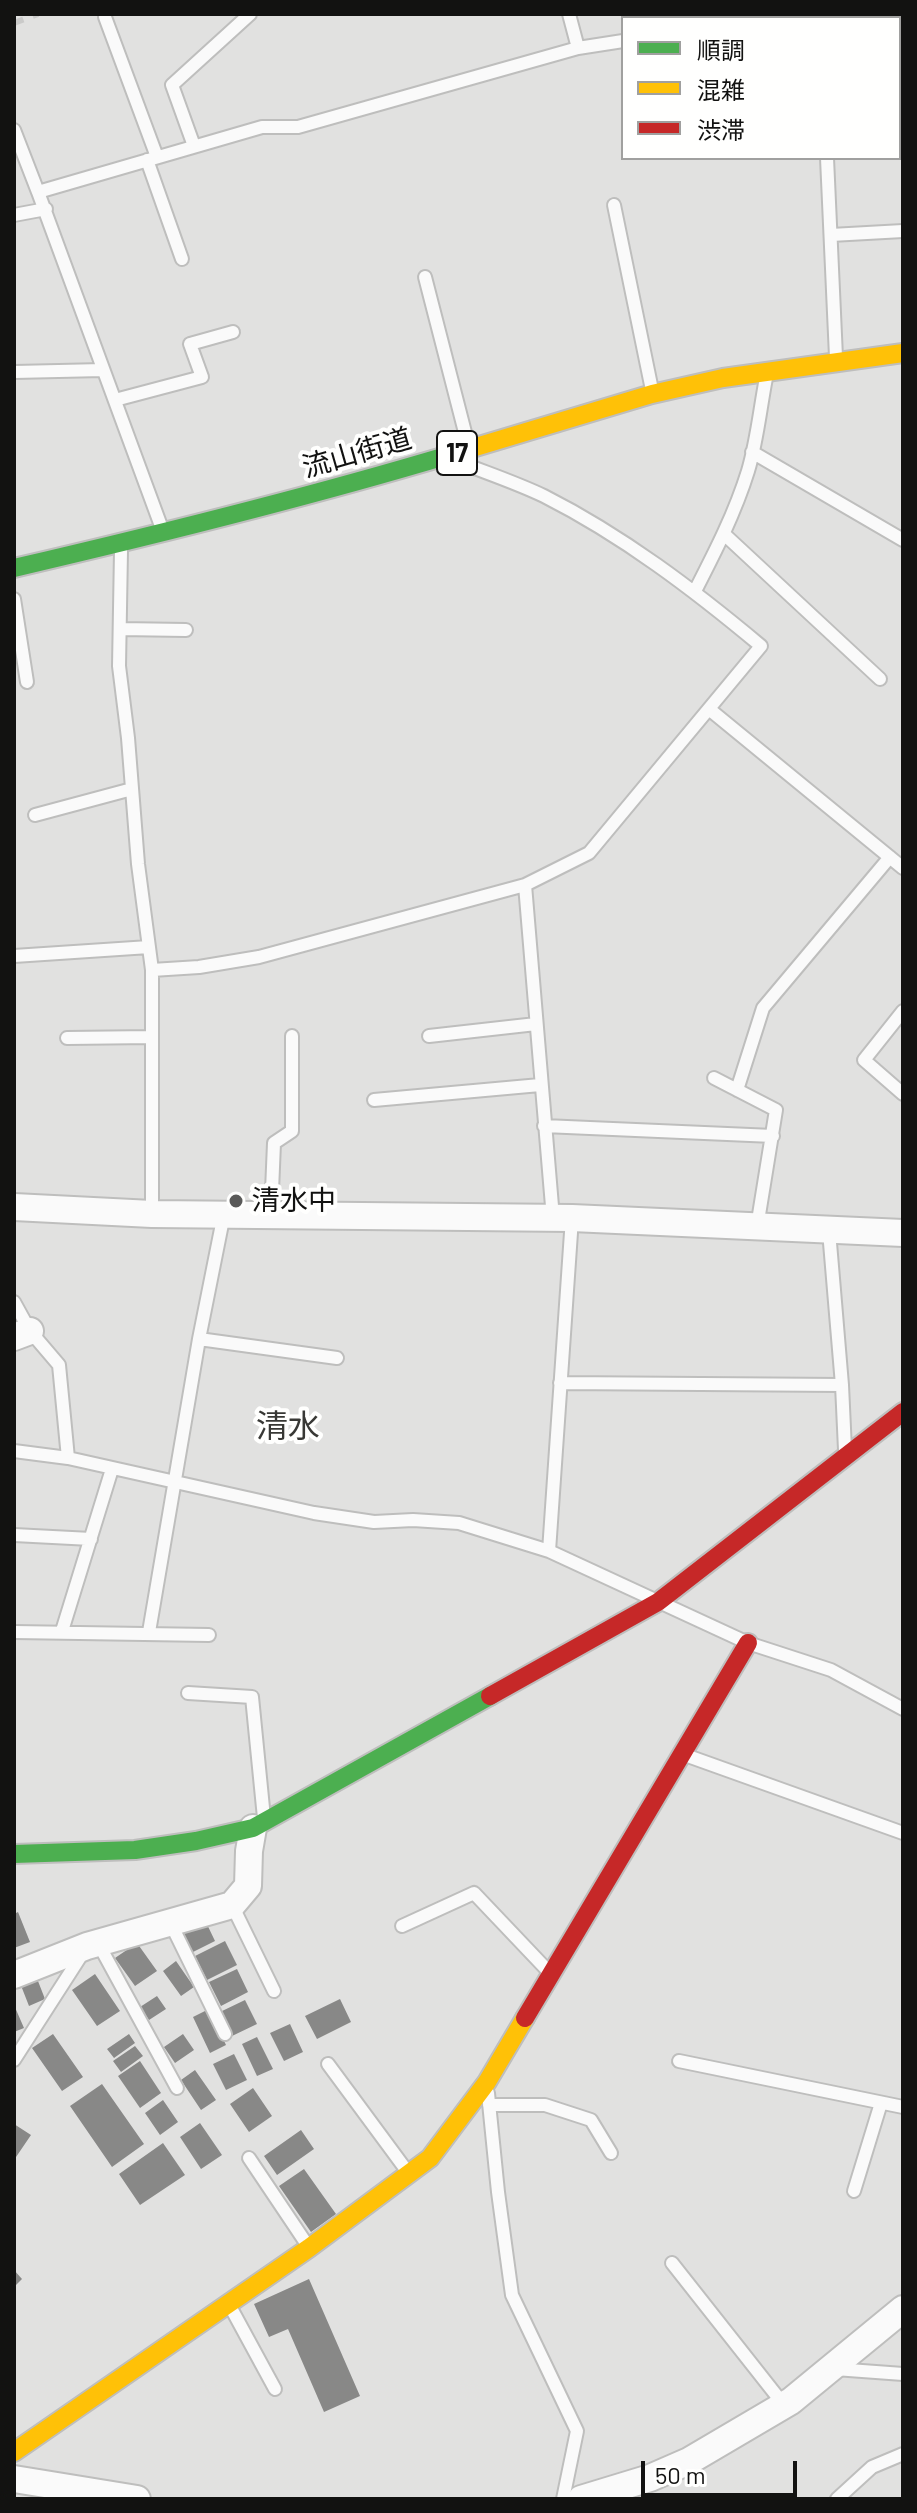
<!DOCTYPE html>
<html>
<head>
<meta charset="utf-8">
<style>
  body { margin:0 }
  #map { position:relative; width:917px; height:2513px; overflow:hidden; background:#e1e1e0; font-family:Barlow,"Noto Sans JP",sans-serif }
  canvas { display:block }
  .frame { position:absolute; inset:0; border:16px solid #121211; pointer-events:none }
  .legend { position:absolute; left:621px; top:16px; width:280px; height:144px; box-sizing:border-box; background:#fffffe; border:2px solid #a0a09f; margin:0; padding:10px 14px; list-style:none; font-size:24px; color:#121211 }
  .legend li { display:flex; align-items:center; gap:16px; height:40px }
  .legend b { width:40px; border:2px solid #a0a09f }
  .scale { position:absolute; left:641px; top:2461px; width:156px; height:36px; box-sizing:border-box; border:4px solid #121211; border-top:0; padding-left:10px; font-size:24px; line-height:28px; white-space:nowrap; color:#121211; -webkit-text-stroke:6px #fffffe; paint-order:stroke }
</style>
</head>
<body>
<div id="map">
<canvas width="917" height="2513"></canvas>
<div class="frame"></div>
<ul class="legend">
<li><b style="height:10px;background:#4caf50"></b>順調</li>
<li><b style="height:10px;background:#ffc107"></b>混雑</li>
<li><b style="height:10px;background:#c62828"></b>渋滞</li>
</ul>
<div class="scale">50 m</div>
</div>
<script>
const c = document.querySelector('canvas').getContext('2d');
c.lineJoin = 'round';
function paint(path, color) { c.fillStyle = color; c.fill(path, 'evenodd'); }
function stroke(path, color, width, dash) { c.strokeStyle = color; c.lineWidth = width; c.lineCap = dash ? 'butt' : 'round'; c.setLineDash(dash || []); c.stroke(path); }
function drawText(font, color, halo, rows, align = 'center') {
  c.font = font + ' Barlow,"Noto Sans JP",sans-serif'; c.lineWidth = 8; c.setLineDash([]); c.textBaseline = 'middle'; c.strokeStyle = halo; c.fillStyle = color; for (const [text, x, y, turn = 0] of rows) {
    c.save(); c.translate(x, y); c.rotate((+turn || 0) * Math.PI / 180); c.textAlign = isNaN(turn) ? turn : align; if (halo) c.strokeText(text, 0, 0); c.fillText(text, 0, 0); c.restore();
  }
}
paint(new Path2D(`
  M18,1912L30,1942L14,1948V1914Z
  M203,1916L215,1941L193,1952L180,1928Z
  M225,1941L237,1965L207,1980L195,1956Z
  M137,1943L157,1971L135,1986L115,1958Z
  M176,1961L194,1987L181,1996L163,1971Z
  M237,1969L248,1992L221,2006L209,1982Z
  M95,1974L120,2011L97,2026L72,1990Z
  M36,1976L45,1999L29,2006L20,1983Z
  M157,1996L166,2009L149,2020L140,2007Z
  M340,1999L351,2022L317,2039L305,2016Z
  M245,2000L257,2024L232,2036L220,2012Z
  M14,2005L24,2028L14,2032Z
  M209,2009L226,2045L210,2053L193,2017Z
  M290,2024L303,2052L284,2061L270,2033Z
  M53,2034L83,2077L62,2091L32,2048Z
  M129,2034L135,2043L114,2058L107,2049Z
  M183,2034L194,2050L175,2063L164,2047Z
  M257,2037L273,2069L257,2076L242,2044Z
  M135,2046L143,2056L121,2072L113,2061Z
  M234,2054L247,2080L226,2090L213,2064Z
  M140,2061L161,2093L140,2108L118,2076Z
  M195,2070L216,2100L201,2110L181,2080Z
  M102,2084L144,2144L112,2167L70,2106Z
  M253,2088L272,2116L249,2132L230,2104Z
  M163,2100L178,2122L160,2135L145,2113Z
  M200,2123L222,2155L201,2169L180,2137Z
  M14,2124L31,2135L14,2160Z
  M301,2130L314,2149L277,2175L264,2156Z
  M163,2143L185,2175L140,2205L119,2174Z
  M304,2169L336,2214L311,2232L279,2186Z
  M14,2270L22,2279L14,2287Z
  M309,2279L360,2396L324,2412L288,2329L269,2337L254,2304Z`), '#888887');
const lane = new Path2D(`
  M569,14L578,48
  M685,14L686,18
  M809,14V18
  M105,17L157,157
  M767,18L789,14
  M899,96H903
  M14,130L38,192
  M194,146L172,85L250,14
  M827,158L836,357
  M147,160L182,259
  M614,205L652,390
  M14,215L46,209
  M831,235L903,231
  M425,277L468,444
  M14,372L103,370
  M115,400L202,377L190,344L233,332
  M752,452L903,540
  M161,526L38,192L262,127H298L578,48L623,41
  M724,534L880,679
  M121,551L119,666L128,738L138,864L152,970V1214
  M695,591C715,552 735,513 748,471C757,441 760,409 766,378
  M14,599L27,682
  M120,629L186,630
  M709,709L903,868
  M35,815L132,789
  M525,885L553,1218
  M14,956L149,947
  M152,970L199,967L259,957L525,885L589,853L761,646C694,590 623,536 544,496C517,483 487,473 459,462
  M903,1011L864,1060L903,1094
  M429,1036L536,1024
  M67,1038L152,1037
  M714,1078L776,1110L757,1227
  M737,1090L763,1008L890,857
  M374,1100L540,1085
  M544,1126L773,1136
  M271,1215L274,1143L292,1131V1036
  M829,1231L842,1385L845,1450
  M14,1302L30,1331L59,1365L68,1458
  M199,1339L337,1358
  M560,1383L842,1385
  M14,1451L68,1458L314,1513L374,1522L413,1520L459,1523L549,1551L748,1643L831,1670L903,1709
  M14,1535L91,1539
  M549,1551L572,1218
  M62,1631L112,1469
  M14,1632L209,1635
  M149,1632L199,1339L224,1214
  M188,1693L252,1697L264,1818
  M685,1755L903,1833
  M232,1905L274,1991
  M170,1922L225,2034
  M402,1926L474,1893L550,1973
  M98,1943L177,2088
  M14,2060L84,1951
  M679,2061L903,2107
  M328,2064L407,2171
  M488,2093L498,2192L512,2295L577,2431L563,2499
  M489,2105H545L591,2120L611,2153
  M249,2158L308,2246
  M854,2191L881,2103
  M672,2263L784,2405
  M231,2308L275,2389
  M835,2369L903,2374
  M837,2499L872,2467L903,2454`);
const street = new Path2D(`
  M14,1207L152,1214L572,1218L903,1233
  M14,1337L30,1331
  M14,1975L87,1946L232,1905L248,1886L249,1851L253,1828
  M14,2479L137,2499
  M581,2499L650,2478L689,2461L791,2401L903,2309`);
const fast = new Path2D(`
  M14,568C160,534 305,498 449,455
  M14,1854L135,1850L196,1841L253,1828L490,1696`);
const slow = new Path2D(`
  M449,455L652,394L723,378L903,353
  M14,2452L309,2248L430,2158L487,2082L525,2018`);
const jam = new Path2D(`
  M490,1696L658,1602L903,1412
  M525,2018L748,1643`);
stroke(lane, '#bebebd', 16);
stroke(street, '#bebebd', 30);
stroke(fast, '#bebebd', 22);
stroke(slow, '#bebebd', 22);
stroke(jam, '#bebebd', 22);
stroke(lane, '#fafafa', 12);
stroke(street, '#fafafa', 26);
stroke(fast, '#4caf50', 18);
stroke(slow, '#ffc107', 18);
stroke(jam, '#c62828', 18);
stroke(new Path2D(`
  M14,23L38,14`), '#cacac9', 6, [10, 10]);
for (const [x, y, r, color] of [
  [236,1201,8,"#5a5a59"]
]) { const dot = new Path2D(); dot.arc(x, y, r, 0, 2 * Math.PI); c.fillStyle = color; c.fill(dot); stroke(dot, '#fffffe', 3); }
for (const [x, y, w] of [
  [457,453,40]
]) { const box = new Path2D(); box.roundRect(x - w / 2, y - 22, w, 44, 6); c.fillStyle = '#fffffe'; c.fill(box); stroke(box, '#121211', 2); }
drawText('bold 26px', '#121211', null, [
  ["17",457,453]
]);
drawText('28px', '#121211', '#fffffe', [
  ["流山街道",357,453,-16]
]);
drawText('28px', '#121211', '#fffffe', [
  ["清水中",252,1201]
], 'left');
drawText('32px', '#383835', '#fffffe', [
  ["清水",288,1426]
]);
</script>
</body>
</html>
